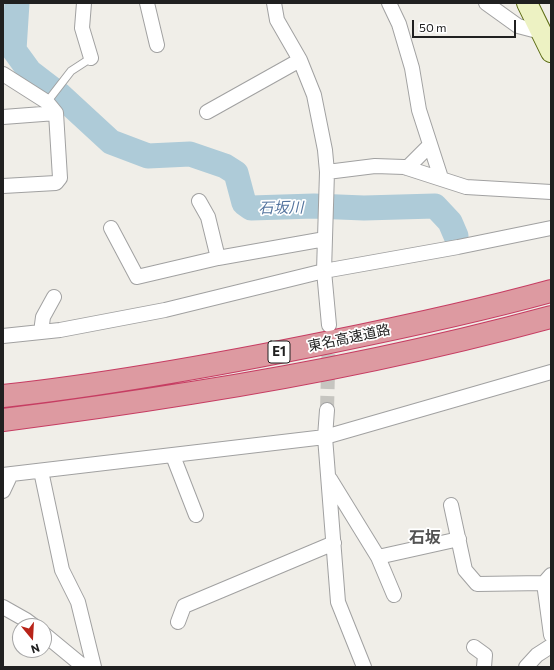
<!DOCTYPE html>
<html>
<head>
<meta charset="utf-8">
<style>
  body { margin:0 }
  #map { position:relative; width:554px; height:670px; overflow:hidden; background:#f0eee8; font-family:Commissioner,sans-serif }
  canvas { display:block }
  .frame { position:absolute; inset:0; border:4px solid #202020; pointer-events:none }
  .north { position:absolute; left:12px; top:618px; width:40px; height:40px; box-sizing:border-box; background:#fff; border:1px solid #a6a6a6; border-radius:50%; rotate:162deg; font-size:11px; font-weight:700; line-height:16px; text-align:center; color:#202020 }
  .north::after { content:''; display:block; margin:auto; width:14px; height:18px; background:#b82419; clip-path:polygon(50% 0,100% 100%,50% 72%,0 100%) }
  .scale { position:absolute; left:412px; top:20px; width:104px; height:18px; box-sizing:border-box; border:2px solid #202020; border-top:0; padding-left:5px; font-size:12px; line-height:14px; white-space:nowrap; color:#202020; -webkit-text-stroke:3px #fff; paint-order:stroke }
</style>
</head>
<body>
<div id="map">
<canvas width="554" height="670"></canvas>
<div class="frame"></div>
<div class="north">N</div>
<div class="scale">50 m</div>
</div>
<script>
const c = document.querySelector('canvas').getContext('2d');
c.lineJoin = 'round';
function stroke(path, color, width, dash) { c.strokeStyle = color; c.lineWidth = width; c.lineCap = dash ? 'butt' : 'round'; c.setLineDash(dash || []); c.stroke(path); }
function drawText(font, color, halo, rows, align = 'center') {
  c.font = font + ' Commissioner,"Noto Sans JP",sans-serif'; c.lineWidth = 3.5; c.setLineDash([]); c.textBaseline = 'middle'; c.strokeStyle = halo; c.fillStyle = color; for (const [text, x, y, turn = 0] of rows) {
    c.save(); c.translate(x, y); c.rotate((+turn || 0) * Math.PI / 180); c.textAlign = isNaN(turn) ? turn : align; if (halo) c.strokeText(text, 0, 0); c.fillText(text, 0, 0); c.restore();
  }
}
stroke(new Path2D(`
  M17,3L14,50L30,72L60,95L111,142L148,156L190,154L225,166L236,173L244,203L251,208L314,206L364,208L435,206L450,222L456,236`), '#aecbd8', 25);
stroke(new Path2D(`
  M327,410L329,334`), '#c6c5c0', 14, [14, 7]);
const lane = new Path2D(`
  M47,102L71,71L91,58`);
const street = new Path2D(`
  M84,3L82,28L91,58
  M147,3L157,45
  M274,3L277,20L300,60L314,95L325,150L327,172L324,271L329,325
  M389,3L399,24L412,68L419,110L441,178
  M486,3L518,26L541,32
  M3,74L47,102L56,113L60,178L56,183L3,186
  M207,112L300,60
  M3,117L56,113
  M407,168L430,145
  M327,172L375,166L404,167L466,187L551,192
  M199,201L208,217L218,258
  M111,228L137,277L218,258L325,239
  M41,332L43,317L54,297
  M3,336L60,330L165,310L324,271L458,247L551,228
  M327,410L325,437L338,602L364,667
  M173,456L196,515
  M41,471L62,570L78,602L94,667
  M3,475L325,437L551,372
  M330,479L378,557L459,539
  M3,491L11,474
  M451,505L465,570L477,584L544,583L551,575
  M378,557L394,595
  M544,583L551,635
  M3,607L26,620L34,626
  M178,622L184,606L334,543
  M44,634L84,667
  M474,647L485,655L484,667
  M526,667L537,655L551,646`);
const secondary = new Path2D(`
  M527,3L551,52`);
const highway = new Path2D(`
  M3,396C113,384 222,364 330,342C404,327 478,311 551,291
  M3,420C66,412 129,403 191,393C312,374 433,349 551,317`);
stroke(lane, '#a1a1a1', 9);
stroke(street, '#a1a1a1', 16);
stroke(secondary, '#5c6c13', 22);
stroke(highway, '#c63d62', 24);
stroke(lane, '#fff', 7);
stroke(street, '#fff', 14);
stroke(secondary, '#edf2c3', 20);
stroke(highway, '#dd9aa1', 22);
for (const [x, y, w] of [
  [279,352,22]
]) { const box = new Path2D(); box.roundRect(x - w / 2, y - 11, w, 22, 3); c.fillStyle = '#fff'; c.fill(box); stroke(box, '#202020', 1); }
drawText('bold 13px', '#202020', null, [
  ["E1",279,352]
]);
drawText('14px', '#202020', '#fff', [
  ["東名高速道路",349,338,-12]
]);
drawText('italic 15px', '#54749e', '#fff', [
  ["石坂川",281,208,-1]
]);
drawText('bold 16px', '#535353', '#fff', [
  ["石坂",425,538]
]);
</script>
</body>
</html>
